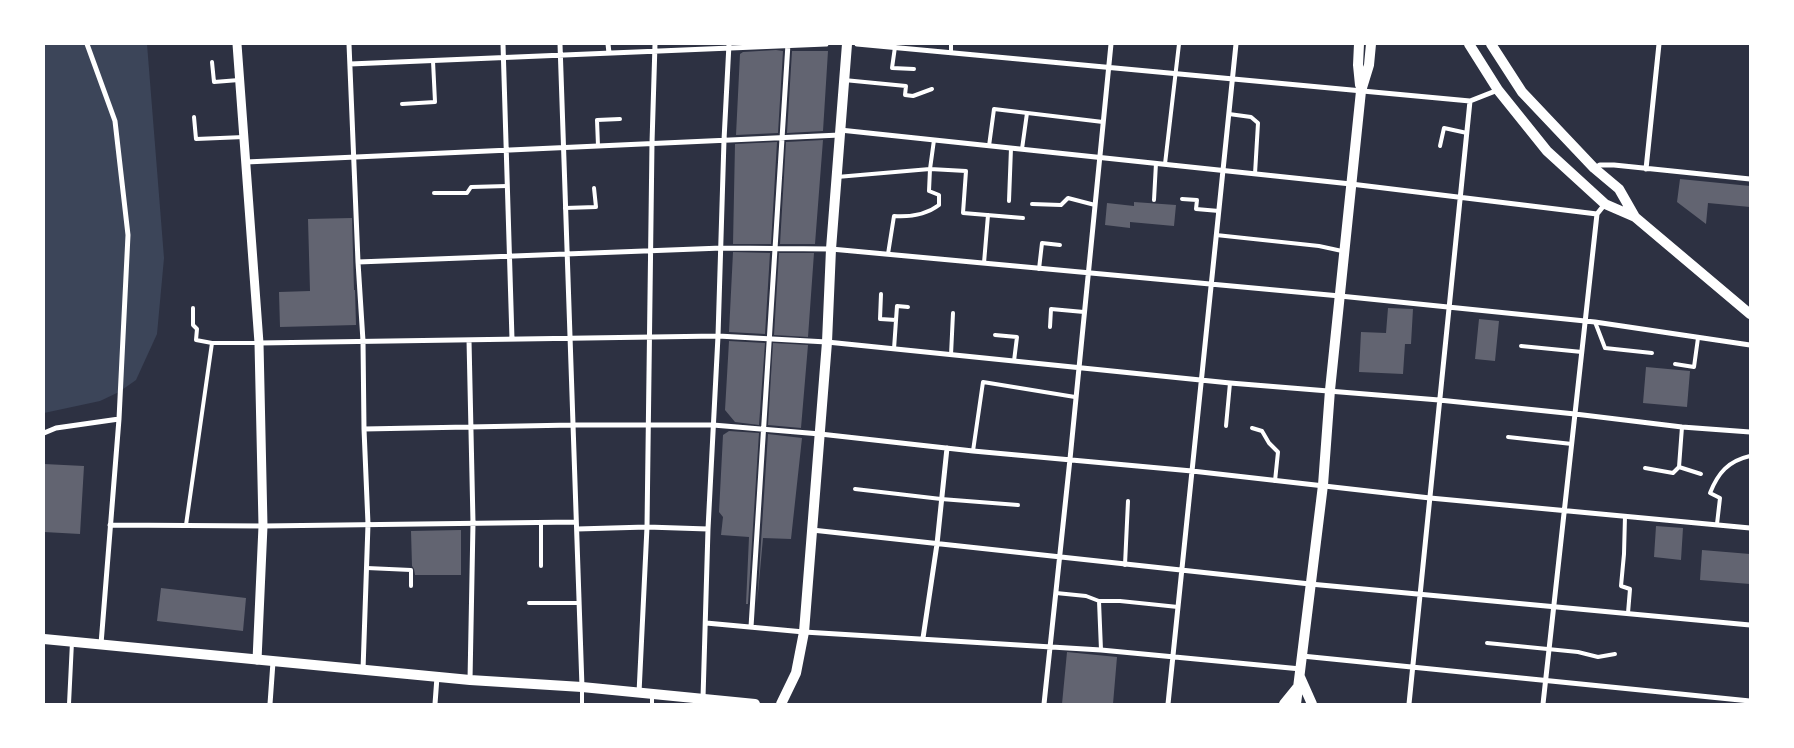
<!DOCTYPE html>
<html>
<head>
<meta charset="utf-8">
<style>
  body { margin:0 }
  #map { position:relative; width:1794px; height:748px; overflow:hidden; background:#2d3142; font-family:Arial,sans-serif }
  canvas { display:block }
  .frame { position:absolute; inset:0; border:45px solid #fff; pointer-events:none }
</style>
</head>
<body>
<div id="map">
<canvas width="1794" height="748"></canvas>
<div class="frame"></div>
</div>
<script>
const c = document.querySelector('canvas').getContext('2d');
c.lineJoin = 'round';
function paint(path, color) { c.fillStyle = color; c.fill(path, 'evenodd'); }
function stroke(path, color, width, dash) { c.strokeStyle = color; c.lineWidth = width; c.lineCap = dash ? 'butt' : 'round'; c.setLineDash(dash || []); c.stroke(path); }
paint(new Path2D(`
  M44,44H147L164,258L157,334L136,380L119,392L100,401L44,413Z`), '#3c4559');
paint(new Path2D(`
  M776,50L783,51L778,133L736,135L740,54L743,52Z
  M792,51H828L823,131L787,133Z
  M823,140L815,244H780L786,142Z
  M777,142L771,244H733L735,144Z
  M1680,179L1750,186V207L1708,203L1706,224L1677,202Z
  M1134,202L1176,205L1174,226L1130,222V228L1105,225L1107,203L1134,206Z
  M352,218L354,290H355L356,325L280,327L279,292L310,291L308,219Z
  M733,252L770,253L765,334L729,332Z
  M779,253H814L808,337L774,335Z
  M1388,308L1413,309L1411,344H1405L1403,374L1359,372L1361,332L1386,333Z
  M1479,319L1499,321L1495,361L1475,359Z
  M729,341L765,343L759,425L735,422L725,410Z
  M773,343L808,345L801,428L768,425Z
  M1646,367L1690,371L1687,407L1643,403Z
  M729,431L759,433L748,604H746L749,537L721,535L723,517L719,512L723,435Z
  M768,434L802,438L791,539L763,538L757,604Z
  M44,464L84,466L80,534L44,532Z
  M1656,526L1683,528L1681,560L1654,557Z
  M461,530V575H415L414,569L412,566L411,531Z
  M1702,550L1750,554V584L1700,580Z
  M161,588L246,598L243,631L157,621Z
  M1067,652L1117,657L1113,704H1062Z`), '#626471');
stroke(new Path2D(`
  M895,47L892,68L914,69
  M951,53V44
  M212,62L214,82L239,80
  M844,80L906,86L905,95L913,96L932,89
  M402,104L435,102L433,61
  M1229,114L1251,117L1258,123L1255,174
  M194,117L196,139L244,137
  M598,146L597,120L620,119
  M989,146L994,109L1103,122
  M1440,146L1444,128L1467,133
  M1022,149L1027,113
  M1165,164L1179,44
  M837,177L930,169L966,171L963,213L1023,218
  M434,193H467L471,187L507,186
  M1182,199L1197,200L1196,209L1219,211
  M1154,200L1156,163
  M1009,201L1011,148
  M1032,204L1061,205L1068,198L1095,205
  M565,208L596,207L594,188
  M1216,235L1319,246L1342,251
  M888,254L894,216C910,217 926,215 939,205V195L929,191L930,169L934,140
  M984,263L988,215
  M1039,269L1042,243L1060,245
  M881,294L880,319L896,320
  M193,308V325L197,329L196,340L212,343
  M1595,322L1605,348L1652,353
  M1050,327L1051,309L1084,312
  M995,335L1017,337L1014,361
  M1521,346L1582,352
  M894,349L897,306L908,307
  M951,355L953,313
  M1675,364L1694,367L1698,338
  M1226,426L1230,383
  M1252,428L1262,431L1269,443L1278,452L1275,481
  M1508,437L1572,444
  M973,451L983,382L1075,397
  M1679,467L1701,474
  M1645,468L1673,473L1679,467L1682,427
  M855,489L941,499L1018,505
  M1625,516L1624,554L1621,586L1630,589L1628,613
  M541,522V566
  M1717,524L1720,498L1710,493C1718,473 1728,461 1750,456
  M186,525L212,343H258
  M1125,565L1128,501
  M367,568L411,570V586
  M1056,593L1086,596L1099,601H1120L1178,607
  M1099,601L1101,650
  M529,603H579
  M1487,643L1578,652L1598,657L1615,654
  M582,689V704
  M69,704L72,642
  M652,704V694`), '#fff', 4);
stroke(new Path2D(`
  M87,44L115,121L128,235L119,419L101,644
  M349,44L358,262L363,341L364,429L368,524L363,670
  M503,44L512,339
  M560,44L582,687
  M608,44L609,53
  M857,44L1470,101
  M350,64L826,44
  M1470,101L1498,90
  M840,130L1351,184L1597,214
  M246,162L840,135
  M1595,168L1600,165H1614L1750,179
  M1646,169L1659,44
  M358,262L722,248L831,249L1340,296L1595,322L1750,345
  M469,340L473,523L470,680
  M259,343L718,336L827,342L1230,383L1439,400L1575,414L1682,427L1750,432
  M364,429L573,425H713L820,434L973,451L1192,471L1430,498L1750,528
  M44,433L56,428L119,419
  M110,525L263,526L576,522
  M577,529L647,527L708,529
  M812,530L1310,584L1750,625
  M706,623L804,632L1101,650L1301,669
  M751,627L788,44
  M923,638L937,544L947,448
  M1302,656L1750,701
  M639,693L647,527L652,143L655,44
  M703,698L708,529L718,336L724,140L729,44
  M270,704L273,662
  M435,704L437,677
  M1044,704L1070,459L1111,44
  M1168,704L1236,44
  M1409,704L1470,101
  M1543,704L1597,214L1605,204`), '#fff', 5);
stroke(new Path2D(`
  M237,44L259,343L263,526L257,660`), '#fff', 9);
stroke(new Path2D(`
  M1359,44L1358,65L1360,85
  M1469,44L1498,90L1547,151L1605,204L1635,217L1750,314
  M1491,44L1522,92L1594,168L1619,189L1635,217
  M44,639L470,680L582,687L755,704
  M1300,677L1312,704
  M781,704L796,673L804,632L827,342L831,249L847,44
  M1284,704L1297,688
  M1296,704L1323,485L1330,390L1361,91L1369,65L1371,44`), '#fff', 10);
</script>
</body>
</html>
